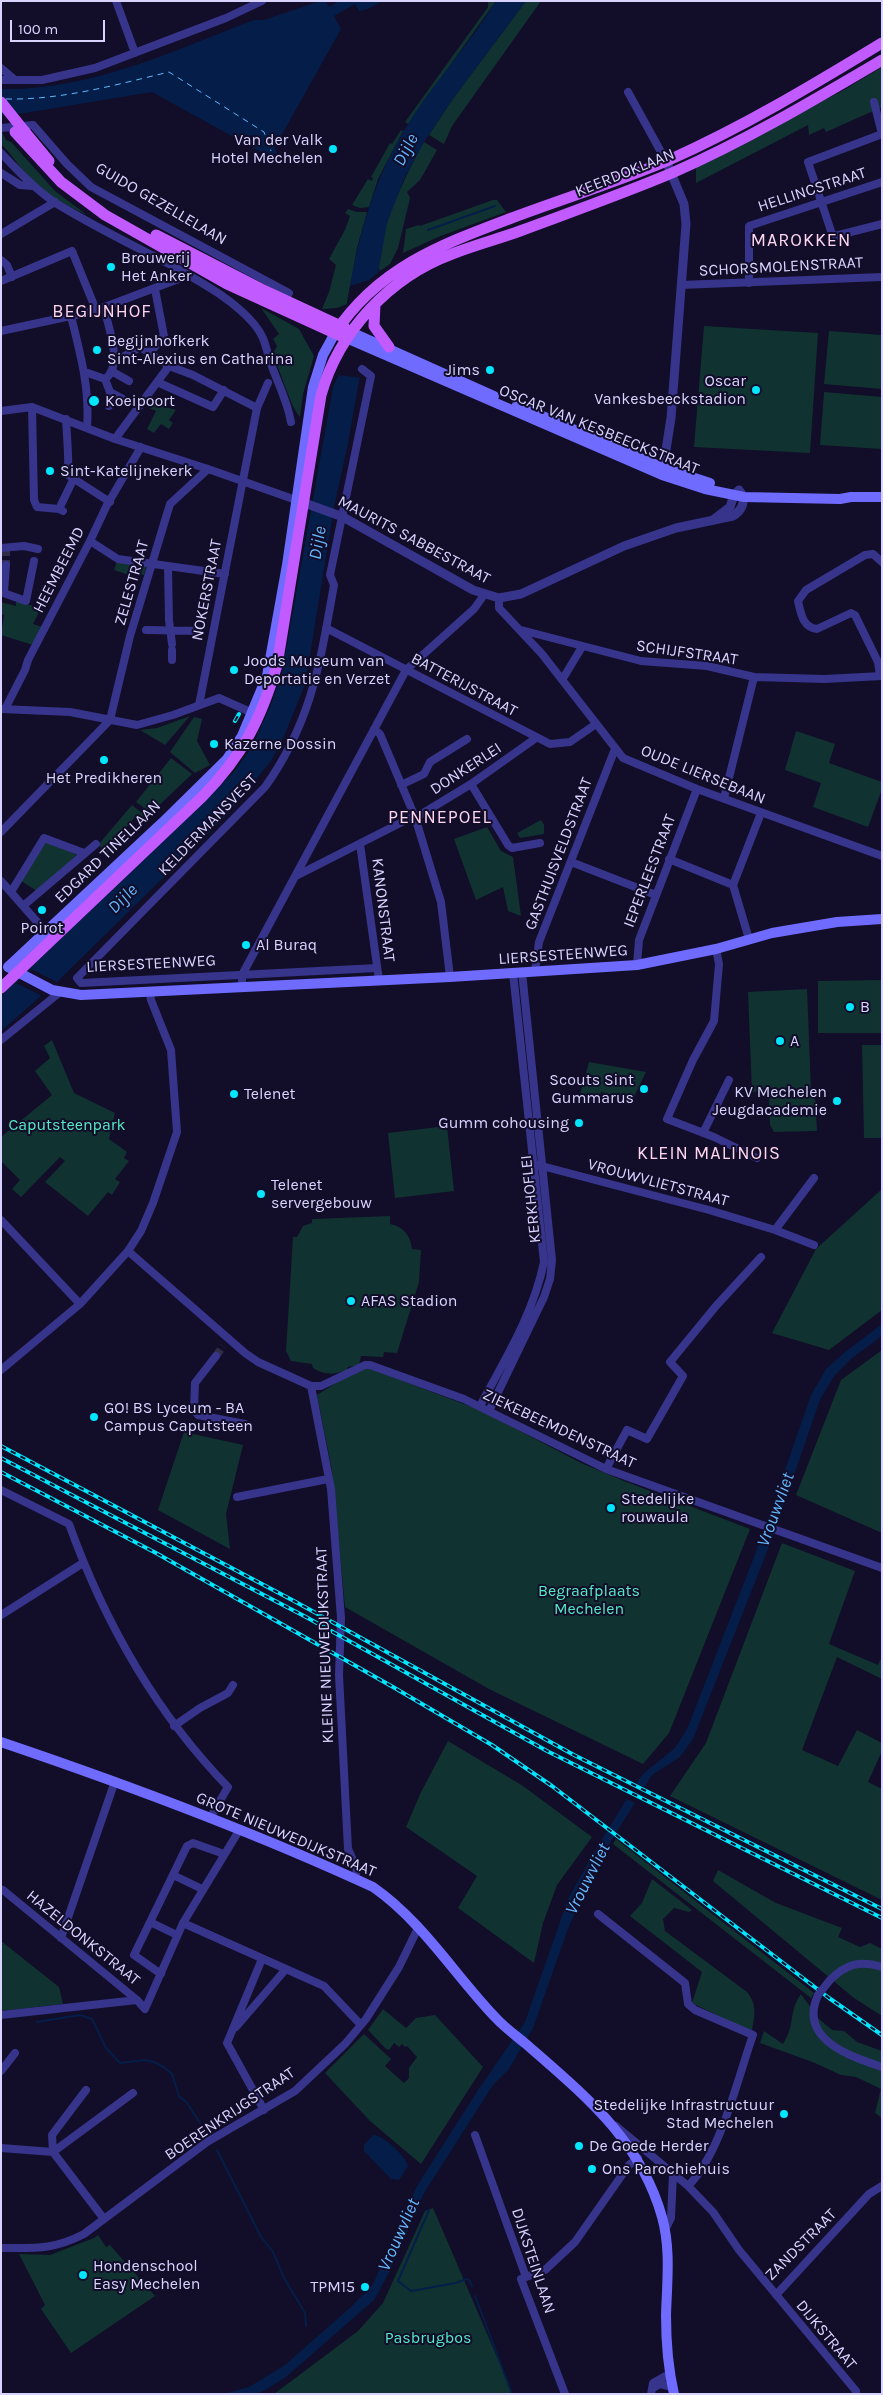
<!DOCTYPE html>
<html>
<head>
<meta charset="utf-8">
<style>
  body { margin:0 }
  #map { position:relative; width:883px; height:2395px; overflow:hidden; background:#120d28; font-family:Karla,sans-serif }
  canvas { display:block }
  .frame { position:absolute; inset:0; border:2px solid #d9d4ff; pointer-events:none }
  .scale { position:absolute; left:10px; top:20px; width:95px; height:22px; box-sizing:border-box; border:2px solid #d9d4ff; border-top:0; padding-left:6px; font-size:15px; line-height:18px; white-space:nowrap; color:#d9d4ff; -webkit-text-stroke:4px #120d28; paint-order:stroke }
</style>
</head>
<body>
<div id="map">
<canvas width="883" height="2395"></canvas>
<div class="frame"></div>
<div class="scale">100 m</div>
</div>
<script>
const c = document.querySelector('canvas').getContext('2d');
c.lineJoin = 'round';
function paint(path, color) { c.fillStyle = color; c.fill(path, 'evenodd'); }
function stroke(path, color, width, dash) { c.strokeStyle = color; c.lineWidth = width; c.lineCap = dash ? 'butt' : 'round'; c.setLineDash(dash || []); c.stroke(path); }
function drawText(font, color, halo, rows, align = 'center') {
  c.font = font + ' Karla,sans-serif'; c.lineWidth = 4; c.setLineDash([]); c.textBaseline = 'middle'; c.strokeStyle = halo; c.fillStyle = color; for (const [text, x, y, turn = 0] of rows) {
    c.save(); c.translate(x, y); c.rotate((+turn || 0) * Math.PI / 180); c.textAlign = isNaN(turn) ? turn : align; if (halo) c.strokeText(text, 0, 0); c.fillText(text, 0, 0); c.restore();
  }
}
paint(new Path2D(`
  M488,1H496L408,124L405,122L488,7Z
  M526,1H541L452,126L444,144L429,135L452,100Z
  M882,67V107L826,132L824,128L809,135L808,125L696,183V167L844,90Z
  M401,130L403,131L378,179L369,207L360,208L352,205L368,179L372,181L373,178L371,177L390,143L392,144Z
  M2,132L6,140L11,142L55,191L87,215C66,205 44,194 28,177C19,167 12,154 1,144Z
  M424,142L437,150L420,180L407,192L410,198L398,248L390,264L380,271C372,242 409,169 424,142Z
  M493,200H497L506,212L438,237L403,253L406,229L419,225L420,226Z
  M348,209L357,212H367L357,248L347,304L337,308L322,309L329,292L336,265L329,259L345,230L350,216L345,213Z
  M261,308L299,329L314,356L303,394L300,417C289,405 282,372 272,355L277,346L273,339L279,334Z
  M704,326L818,333L810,453L694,447Z
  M829,331L882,335V389L824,384Z
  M824,392L882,397V449L820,445Z
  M146,402L176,410L169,420L173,423L169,429L161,424L154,433L147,429L156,411L147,407Z
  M117,561L146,567L144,575L132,573L129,575L114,570Z
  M16,601L41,608L33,624L42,627L33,645L1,635L4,615L1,614V602L16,606Z
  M190,716L165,745L140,730L157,728Z
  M194,717L202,719L197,741L210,765L195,773L170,752Z
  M796,731L835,744L829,763L882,782V789L868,827L813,807L821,783L785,770Z
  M171,758L192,774L151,813L136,802Z
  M132,805L148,818L143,822L134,818L125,829L130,835L108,853L98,845Z
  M541,820L544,825V834L520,838L517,833Z
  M487,827L501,851L513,857L521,916L508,911L503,887L476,900L454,839Z
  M45,841L77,855L37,891L21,881Z
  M882,980V1033H818V981Z
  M807,989L811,1090L752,1092L748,992Z
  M52,1040L74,1093L115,1113L109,1139L127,1152L124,1158L129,1161L115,1179L120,1182L112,1195L108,1192L88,1216L45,1182L65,1161L60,1157L21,1197L12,1189L20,1180L1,1161V1137L52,1095L35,1071L50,1058L44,1046Z
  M862,1045H882V1138H864Z
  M589,1062L646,1072L634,1097L630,1099L601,1092L598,1103L579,1098Z
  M815,1096L817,1131L774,1132L770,1125L769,1098Z
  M447,1126L454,1191L395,1198L388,1133Z
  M882,1189V1310L829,1350L772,1333L816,1249Z
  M390,1216V1224C404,1227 410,1235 412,1249L421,1250L419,1282L397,1353L384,1352L383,1357L361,1356L359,1365L348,1367L347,1370C336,1375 323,1375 313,1368L312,1364L291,1361L286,1351L293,1237H297L303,1226L312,1223V1219Z
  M882,1350V1533L796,1495L841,1380Z
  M363,1366L480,1410L581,1463L624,1481L750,1529L669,1733L643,1764L489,1689L345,1607L332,1470L317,1395Z
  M184,1432L243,1445L226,1514L230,1549L158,1510Z
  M782,1543L855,1571L829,1644L878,1665L882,1656V1679L837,1657L802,1750L838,1766L857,1730L882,1743V1751L868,1782L882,1789V1900L670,1796L706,1743Z
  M448,1741L523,1786L592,1837L557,1885L543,1923L534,1963L458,1908L477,1876L406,1827L421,1792Z
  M616,1839L814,1993L811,1998L613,1844Z
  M718,1870L776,1903L842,1928L838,1937L860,1947L870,1943L882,1949V2016L854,1998L713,1881Z
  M652,1879L692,1910L689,1912L674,1908L663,1919L665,1931L747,1992C757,2004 755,2015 752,2030L746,2029L692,2003L702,1972L630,1916L642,1903Z
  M1,1941L59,1987L63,2004L1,2011Z
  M801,1994L819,2019L832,2030L844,2031L857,2042L882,2051V2118L875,2113L881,2089L856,2077L841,2075L815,2063L760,2043L764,2031L783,2044C796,2024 788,2012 801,1994Z
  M383,2009L406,2028L416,2018L435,2015L483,2067L421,2164L370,2121L325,2073L364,2034L391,2059L385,2066L404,2083L409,2078V2068L417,2057L407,2046L405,2047L402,2044L399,2047L394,2043L389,2050L386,2049L368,2030Z
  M433,2208L513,2394H274L358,2331L383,2303L425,2211Z
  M98,2235L106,2247L110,2245L155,2296L71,2353L41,2309L45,2305L19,2254L50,2255L94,2238Z`), '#103331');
paint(new Path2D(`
  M320,1H326L329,7L339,1H382L368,9L359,11L355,4L334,16L341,29L275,147L277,153L268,156L152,92L25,113L1,115V89C89,91 173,51 254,20H264Z
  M496,1H526L452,100L424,142L404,179L387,223L348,443L334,507L310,655L304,687L282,741L271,761L226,816L58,981L1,1031V996L233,773L252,747L270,707L282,673L333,387L338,376C348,290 358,208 403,132C430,86 468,47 496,1Z
  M882,1324V1336L852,1358L834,1376L820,1400L770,1544L693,1739L680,1757L652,1775L600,1859L569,1926L533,2028L509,2069L493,2085L424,2193L392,2267L374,2300L286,2377L267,2389L256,2394H223L249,2387L285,2365L352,2306L373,2284L417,2186L478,2090L525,2022L568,1899L593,1854L639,1779L644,1773L675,1748L688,1727L761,1539L811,1395L826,1369L845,1352Z
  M373,2135C382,2134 406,2156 408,2166L399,2180L391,2179L364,2151V2145Z`), '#051e49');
paint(new Path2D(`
  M380,271L361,378L338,375L332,386L350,286L369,280Z
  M31,969L59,983L44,997L16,983Z
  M634,1782L647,1788L638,1804L624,1798Z`), '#120d28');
stroke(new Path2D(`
  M428,230L495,206
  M37,2022L80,2015L92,2019L106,2048L120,2063L145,2060L154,2062L165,2068L172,2074L179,2096L187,2103L200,2123
  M217,2150L261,2237L273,2252L284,2278L305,2313L306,2326
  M429,2210L398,2281L411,2291L456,2283L466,2279L469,2280L472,2286
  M475,2296L512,2394`), '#051e49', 2);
stroke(new Path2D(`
  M6,99C62,100 115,85 169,72L264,132L271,151`), '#62b7ff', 1, [6, 5]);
stroke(new Path2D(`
  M6,548V565
  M216,1356L223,1346`), '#302b48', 8, [8, 4]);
stroke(new Path2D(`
  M116,1L135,53
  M1,68L15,80
  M1,80H42L95,68L226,18L262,1
  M628,92L666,161
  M874,102L882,134
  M1,128L33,125L67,164L91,187L289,293L284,303
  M882,134L808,162L832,234L835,236L882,224
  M1,153C18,171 34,188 54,202C91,225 132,245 171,265C200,282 232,298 254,324C264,336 265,344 269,358C276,380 287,399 291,422
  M1,173L20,185L32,186
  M1,234L55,202
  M1,260L7,265L12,277
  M1,281L72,251L96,310
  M749,283V226L882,182
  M681,285L882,277
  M71,316C80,353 90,388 87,427
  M1,331L94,311L189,275
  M149,354L164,336L155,289
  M116,361L140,347L169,366L193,375L257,408
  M362,369L371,376L330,575L334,585C320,663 312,721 265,787L77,978L81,983L377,968
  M85,372L105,379C124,366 108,327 104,307
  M113,372L129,381
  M105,379L110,392L123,399
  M157,382L213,407L224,390
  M109,406L110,392
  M32,407L34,500L37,507L59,509
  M1,411L32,407L115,439L208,469L296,500
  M66,419C67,439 69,456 68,475L110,502
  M115,439L169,366
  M63,511L59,509L73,480
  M90,541L118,559L225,574
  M1,548L24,546L38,549
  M168,567L169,620L172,644
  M1,592L26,601L34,561
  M4,592L6,565
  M499,598V608L542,654L623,758L697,789L882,856
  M326,628L550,744L570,742L596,724
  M146,630L200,631
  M521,630L641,661L707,666L754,677L824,679L882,676
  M172,650V660
  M880,676L878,662L855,615L851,613L817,629C802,627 801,613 798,601L806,590L865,555L873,554L882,562
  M562,680L582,647
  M199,705L257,408L268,383
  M1,709L70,712L137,725L173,715L219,698L255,714
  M5,709L25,670L28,660L90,541L107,505L141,447
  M374,729L380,734L415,817L441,902L450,977
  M471,784L508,845L512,848L540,843
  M401,785L424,774L430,762L467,739
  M724,798L754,677
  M1,832L110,720L130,636L170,504L208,469
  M360,844L379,980
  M669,859L733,885
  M571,862L656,895
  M296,876L408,819L420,815L471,784L536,738
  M1,881L46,932
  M11,892L44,838L84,853
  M23,906L96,844
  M749,939L733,885L761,813
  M716,949L719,964L714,1021L693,1060L667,1119L714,1137L757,1158
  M637,965L639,940L697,789
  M535,971L539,942L615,749
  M242,988V975L406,670L474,609L484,595
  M1,1040L59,993
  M703,1133L729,1080
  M538,1165L709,1210L775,1230L814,1245
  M1,1220L80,1304
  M775,1230L814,1178
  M128,1251L245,1353L258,1362L311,1386H321L365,1365H370L464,1399L606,1469L882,1568
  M216,1356L195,1383L194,1410L198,1415L245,1424
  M1,1370L80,1304L128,1251L141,1231L153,1203L177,1132L171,1050L151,1000L150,994
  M311,1386L331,1489L341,1618L339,1675L348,1849L357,1869L355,1879
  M480,1406C505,1359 533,1315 544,1262L513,973
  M489,1411L544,1297L550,1279L552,1260L522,972
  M606,1469L627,1430L647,1439L683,1376L670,1362L716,1306L761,1257
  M1,1490L69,1524C104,1621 155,1712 228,1787L210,1818
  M237,1497L328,1479
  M1,1615L83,1563
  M174,1726L200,1708L228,1693L233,1685
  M173,1875L202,1889
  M3,1890L137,2000L145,2009L183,1923L240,1829
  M598,1914L685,1983L688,2004L695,2010L753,2035C737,2080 721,2153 688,2186L616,2126
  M150,1922L177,1935
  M183,1923L324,1986L361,2025
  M61,1938L115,1781
  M262,1959L227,2043L264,2110
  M161,1974L134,1955L187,1846L193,1843L224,1854
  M830,1980C846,1964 860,1960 882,1967
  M818,1995C798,2039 849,2056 882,2067
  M1,2015L137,2000
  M236,2027L286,1969
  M1,2071L15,2053
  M475,2135L526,2277L521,2279L565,2394
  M1,2148L53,2152L104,2219
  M53,2152L133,2093
  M53,2152L52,2135L86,2090
  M688,2186L713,2212L739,2250L856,2391
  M665,2230L671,2218L673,2174
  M1,2248C35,2248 53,2250 84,2234L207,2142L295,2091L345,2044L366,2019L399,1967L418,1928
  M526,2277L545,2270L575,2242L629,2165L638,2158
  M776,2295L869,2194L882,2186
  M653,2388L660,2384L672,2387
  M651,2394L653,2383L671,2373`), '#37348b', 8);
stroke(new Path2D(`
  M662,475L671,418L686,224L684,204L666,161
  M299,501L343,517L473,590L499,598L521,594L624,546L676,528L733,516C741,511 743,506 744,497L739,490L734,495L730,507L714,519`), '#37348b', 9);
stroke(new Path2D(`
  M351,332L494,396
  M335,333L323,355L313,387L287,565L267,676L242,736L227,759L163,822L8,967L52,990L81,995L450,977L637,965L716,949L772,933L837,922L882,919
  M346,338L662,475L705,489L744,497L840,499L851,497H882
  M517,405L664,468L710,483
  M1,1742C128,1785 252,1831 373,1887C422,1921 454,1974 495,2017C504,2027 515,2035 526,2044C584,2095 640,2139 662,2217C671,2249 667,2282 666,2315C666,2341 668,2368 674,2394`), '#6f6bff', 10);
stroke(new Path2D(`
  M15,132L61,182L105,215L227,284L341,336
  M25,132L49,161
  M156,235L261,289L345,328
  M375,304L374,326L389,347
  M335,333C378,268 440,245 509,219C562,199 617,182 669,160C743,127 813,85 882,43
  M1,988L203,796C243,755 261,719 277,665L321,395C339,331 390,277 452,254C475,245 498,239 520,231C571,212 622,194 672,173C745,141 814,100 882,60`), '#c25bff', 11);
const rail = new Path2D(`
  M235,721L239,714
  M1,1446L294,1601L574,1755L882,1909
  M1,1458L306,1617L547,1751L882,1918
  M1,1472L156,1553L393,1687L492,1745L552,1786L829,1998L882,2035`);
stroke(rail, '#00e6ff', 4);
stroke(rail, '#120d28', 2, [5.5]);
stroke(new Path2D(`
  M818,1995L830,1980`), '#37348b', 8);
stroke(new Path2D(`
  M1,102L25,132`), '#c25bff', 11);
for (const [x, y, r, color] of [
  [333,149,5,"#00e6ff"],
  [111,267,5,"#00e6ff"],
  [97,350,5,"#00e6ff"],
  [490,370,5,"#00e6ff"],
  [756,390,5,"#00e6ff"],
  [94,401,6,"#00e6ff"],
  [50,471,5,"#00e6ff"],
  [234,670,5,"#00e6ff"],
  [214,744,5,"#00e6ff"],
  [104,760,5,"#00e6ff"],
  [42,910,5,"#00e6ff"],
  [246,945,5,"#00e6ff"],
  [850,1007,5,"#00e6ff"],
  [780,1041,5,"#00e6ff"],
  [644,1089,5,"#00e6ff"],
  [234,1094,5,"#00e6ff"],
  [837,1101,5,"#00e6ff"],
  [579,1123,5,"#00e6ff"],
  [261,1194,5,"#00e6ff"],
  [351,1301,5,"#00e6ff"],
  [94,1417,5,"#00e6ff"],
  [611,1508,5,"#00e6ff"],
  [784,2114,5,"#00e6ff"],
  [579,2146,5,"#00e6ff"],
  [592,2169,5,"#00e6ff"],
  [83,2275,5,"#00e6ff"],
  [365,2287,5,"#00e6ff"]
]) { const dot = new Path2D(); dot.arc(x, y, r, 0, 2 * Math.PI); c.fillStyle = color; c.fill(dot); stroke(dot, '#120d28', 2); }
drawText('16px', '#d9d4ff', '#120d28', [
  ["Van der Valk",323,140,"right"],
  ["Hotel Mechelen",323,158,"right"],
  ["Brouwerij",121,258],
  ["Het Anker",121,276],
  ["Begijnhofkerk",107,341],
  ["Sint-Alexius en Catharina",107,359],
  ["Jims",480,370,"right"],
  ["Oscar",746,381,"right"],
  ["Vankesbeeckstadion",746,399,"right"],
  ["Koeipoort",105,401],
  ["Sint-Katelijnekerk",60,471],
  ["Joods Museum van",244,661],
  ["Deportatie en Verzet",244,679],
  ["Kazerne Dossin",224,744],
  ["Het Predikheren",104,778,"center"],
  ["Poirot",42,928,"center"],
  ["Al Buraq",256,945],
  ["B",860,1007],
  ["A",790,1041],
  ["Scouts Sint",634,1080,"right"],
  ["Gummarus",634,1098,"right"],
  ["KV Mechelen",827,1092,"right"],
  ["Jeugdacademie",827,1110,"right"],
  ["Telenet",244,1094],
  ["Gumm cohousing",569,1123,"right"],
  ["Telenet",271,1185],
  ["servergebouw",271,1203],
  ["AFAS Stadion",361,1301],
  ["GO! BS Lyceum - BA",104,1408],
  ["Campus Caputsteen",104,1426],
  ["Stedelijke",621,1499],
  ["rouwaula",621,1517],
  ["Stedelijke Infrastructuur",774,2105,"right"],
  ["Stad Mechelen",774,2123,"right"],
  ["De Goede Herder",589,2146],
  ["Ons Parochiehuis",602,2169],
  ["Hondenschool",93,2266],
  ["Easy Mechelen",93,2284],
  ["TPM15",355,2287,"right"]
], 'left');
drawText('16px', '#d9d4ff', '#120d28', [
  ["KEERDOKLAAN",625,173,-22],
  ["HELLINCSTRAAT",812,190,-18],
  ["GUIDO GEZELLELAAN",161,204,30],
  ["SCHORSMOLENSTRAAT",781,267,-3],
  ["OSCAR VAN KESBEECKSTRAAT",599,430,22],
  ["MAURITS SABBESTRAAT",414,540,28],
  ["HEEMBEEMD",59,570,-63],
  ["ZELESTRAAT",132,583,-74],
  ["NOKERSTRAAT",207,590,-79],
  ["SCHIJFSTRAAT",687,653,8],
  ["BATTERIJSTRAAT",464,685,28],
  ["DONKERLEI",466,769,-33],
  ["OUDE LIERSEBAAN",703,775,22],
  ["KELDERMANSVEST",208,825,-46],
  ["EDGARD TINELLAAN",108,852,-44],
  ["GASTHUISVELDSTRAAT",559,854,-69],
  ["IEPERLEESTRAAT",650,871,-69],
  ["KANONSTRAAT",383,910,83],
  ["LIERSESTEENWEG",563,955,-4],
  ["LIERSESTEENWEG",151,964,-3],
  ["VROUWVLIETSTRAAT",658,1183,15],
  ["KERKHOFLEI",531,1199,-96],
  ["ZIEKEBEEMDENSTRAAT",559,1429,25],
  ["KLEINE NIEUWEDIJKSTRAAT",325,1645,-92],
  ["GROTE NIEUWEDIJKSTRAAT",286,1835,23],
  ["HAZELDONKSTRAAT",83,1938,39],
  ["BOERENKRIJGSTRAAT",230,2114,-34],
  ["ZANDSTRAAT",801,2245,-45],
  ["DIJKSTEINLAAN",533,2261,72],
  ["DIJKSTRAAT",826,2335,50]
]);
drawText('16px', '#55eac5', '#120d28', [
  ["Caputsteenpark",67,1125],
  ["Begraafplaats",589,1591],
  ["Mechelen",589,1609],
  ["Pasbrugbos",428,2338]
]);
drawText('italic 18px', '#62b7ff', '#120d28', [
  ["Dijle",406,150,-62],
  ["Dijle",318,543,-80],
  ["Dijle",123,899,-45],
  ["Vrouwvliet",776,1510,-70],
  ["Vrouwvliet",588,1879,-63],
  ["Vrouwvliet",399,2235,-66]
]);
c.letterSpacing = '1px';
drawText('18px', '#ffd6f0', '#120d28', [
  ["MAROKKEN",801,241],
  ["BEGIJNHOF",102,312],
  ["PENNEPOEL",440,818],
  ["KLEIN MALINOIS",709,1154]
]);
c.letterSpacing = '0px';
</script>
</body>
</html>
